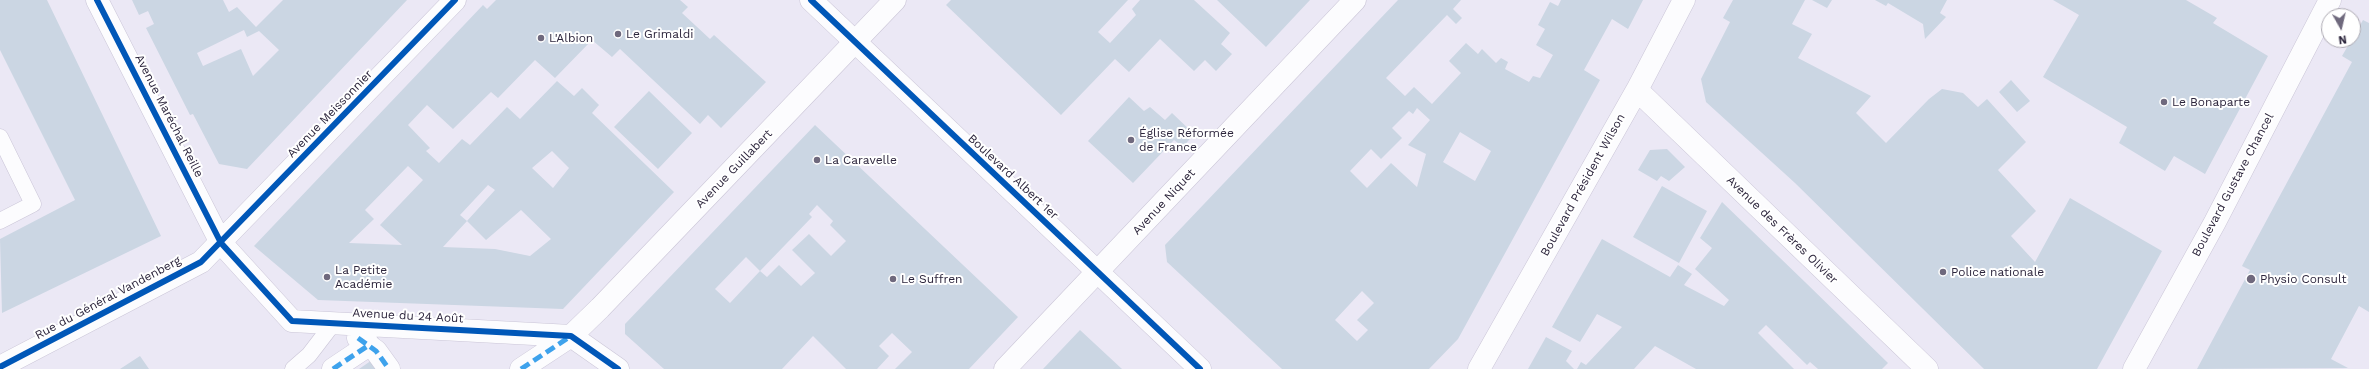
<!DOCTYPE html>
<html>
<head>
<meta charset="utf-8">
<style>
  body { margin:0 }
  #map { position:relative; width:2369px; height:369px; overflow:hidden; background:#ebe8f5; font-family:"Work Sans",sans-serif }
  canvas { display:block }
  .north { position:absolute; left:2321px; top:8px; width:40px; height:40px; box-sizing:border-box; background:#fff; border:1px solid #aba8b1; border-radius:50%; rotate:172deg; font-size:11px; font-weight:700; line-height:16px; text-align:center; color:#2c253c }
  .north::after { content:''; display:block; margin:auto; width:14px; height:18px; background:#6f697d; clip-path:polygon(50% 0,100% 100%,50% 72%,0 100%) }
</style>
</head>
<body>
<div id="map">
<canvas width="2369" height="369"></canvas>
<div class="north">N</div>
</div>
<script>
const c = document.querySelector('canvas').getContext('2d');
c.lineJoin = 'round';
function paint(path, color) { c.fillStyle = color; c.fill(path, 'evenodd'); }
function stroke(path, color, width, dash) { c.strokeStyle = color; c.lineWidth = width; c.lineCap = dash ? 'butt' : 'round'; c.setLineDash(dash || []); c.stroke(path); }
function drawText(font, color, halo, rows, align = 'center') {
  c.font = font + ' "Work Sans",sans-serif'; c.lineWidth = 4; c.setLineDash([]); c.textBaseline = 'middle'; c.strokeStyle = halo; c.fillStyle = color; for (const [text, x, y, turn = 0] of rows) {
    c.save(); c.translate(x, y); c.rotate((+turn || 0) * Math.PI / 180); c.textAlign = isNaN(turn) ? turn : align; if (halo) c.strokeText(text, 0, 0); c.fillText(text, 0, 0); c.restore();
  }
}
paint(new Path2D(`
  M0,0H47L161,236L2,313L0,239L75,200L0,50Z
  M132,0H223L229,12L237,7L256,27L283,0H407L247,169L219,164L193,114L190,115L146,28L154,24L148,11L139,15ZM244,30L247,37L259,31L279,50L253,76L241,49L203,66L197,53Z
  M496,0H680L688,7L682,13L710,39L714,35L766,82L721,128L708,115L700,124L620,49L612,57L592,40L555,78L535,60L498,98L491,92L453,129L427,105L408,125L430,148L426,151L439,163L462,139L470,145L507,107L520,119L557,81L574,96L582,88L599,105L592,113L674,192L563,309L318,300L254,246L483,5L487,9ZM552,151L569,168L553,188L532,168ZM408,166L423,180L380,225L402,245L349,243L374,219L365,210ZM488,185L495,190L467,221L460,215ZM521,210L551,239L530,256L495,249L443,247L467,221L486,240Z
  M951,0H1128L1098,32L1110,43L1136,15L1132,9L1140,0H1194L1230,33L1221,44L1232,54L1216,71L1205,60L1194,71L1160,39L1129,72L1115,59L1061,115L946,5Z
  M1217,0H1310L1266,47Z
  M1398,0H1461L1453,9L1462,18L1456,24L1447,15L1386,78L1405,96L1414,87L1432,104L1461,73L1449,61L1466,43L1478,54L1482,49L1496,63L1501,58L1508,62L1505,69L1529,82L1533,76L1540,78L1553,55L1536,45L1545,29L1538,25L1550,2L1558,6L1561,0H1643L1628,29L1612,19L1584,70L1600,80L1458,339L1429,369H1282L1167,262L1165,245ZM1417,108L1430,120L1408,145L1426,154L1417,187L1391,163L1367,188L1350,171L1371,149L1381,159L1402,138L1392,128L1409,111L1413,114ZM1460,132L1491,151L1475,181L1443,162ZM1362,291L1374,303L1357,320L1368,330L1357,341L1335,320Z
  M1733,0H1805L1792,24L1812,34L1798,58L1871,96L1856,113L1886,143L1929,99L1942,89L1963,93L1978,107L1987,99L2026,142L1998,170L2036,211L2011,236L2035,262L2070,198L2162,251L2097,369H1984L1795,183L1706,102L1701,79L1730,22L1723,18Z
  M1812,0H1832L1827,8Z
  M1875,0H1947L1940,13L1946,17L1925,39L1923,24L1888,3L1886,6Z
  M2053,0H2186L2217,18L2213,23L2268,56L2205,174L2174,156L2165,171L2119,143L2127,127L2043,77L2079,15Z
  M2363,20L2369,23V312L2359,306L2331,359L2348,368L2197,369L2250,270L2242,266L2243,264L2352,62L2342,56Z
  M2011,80L2030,101L2017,112L1999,92Z
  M649,91L692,133L658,169L614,127Z
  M1129,97L1144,111L1150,107L1165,120L1172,113L1194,134L1183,147L1174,140L1133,183L1088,141Z
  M815,125L1018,317L969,369H895L912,352L892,333L879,346L889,356L877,369H846L813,336L782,369H664L625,334V324ZM817,205L833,221L830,225L846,241L831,256L809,234L792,250L815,273L801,286L779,265L767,277L760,271L812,217L809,214ZM746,257L760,271L730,303L715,289Z
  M1667,149L1685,167L1669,181L1661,176L1657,181L1638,170L1650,150Z
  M1662,186L1707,211L1679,263L1633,237Z
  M1722,202L1805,282L1888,363L1882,369H1818L1810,362L1807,365L1766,325L1758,333L1794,369H1696L1655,346L1634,369H1577L1581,362L1586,365L1622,327L1597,314L1580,342L1552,327L1602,239L1670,277L1678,265L1692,274L1684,285L1724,306L1729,300L1695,269L1712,248L1700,238Z
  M1080,330L1122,369H1043Z
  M1546,337L1572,351L1566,361L1574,369H1528Z
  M140,356L149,369H120Z
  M375,358L382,369H359Z`), '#cbd6e3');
const lane = new Path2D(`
  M0,137L33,204L0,221
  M293,369L309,355L332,325`);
const street = new Path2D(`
  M97,0L221,243L292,321L571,336L618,369
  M358,338L376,351L389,369
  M0,367L201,262L455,0
  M333,369L369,345
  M521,369L571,336L600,308L895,0
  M1005,369L1355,0`);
const secondary = new Path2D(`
  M811,0L1200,369
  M1637,90L1927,369
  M1479,369L1637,90L1684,0
  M2134,369L2215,222L2330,0`);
stroke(lane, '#cac5d7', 17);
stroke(street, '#cac5d7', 23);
stroke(secondary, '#cac5d7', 23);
stroke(lane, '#fcfcfe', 16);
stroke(street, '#fcfcfe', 22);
stroke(secondary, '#fcfcfe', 22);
stroke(new Path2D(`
  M358,338L376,351L389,369
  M333,369L369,345
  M521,369L571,336`), '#3ea2ec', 5, [10, 5]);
stroke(new Path2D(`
  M97,0L221,243L292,321L571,336L618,369
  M811,0L1200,369
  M0,367L201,262L455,0`), '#0057b8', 6);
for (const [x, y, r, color] of [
  [618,34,4,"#6f697d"],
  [541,38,4,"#6f697d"],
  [2164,102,4,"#6f697d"],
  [1131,140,4,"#6f697d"],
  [817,160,4,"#6f697d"],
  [1943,272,4,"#6f697d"],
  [327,277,4,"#6f697d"],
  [893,279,4,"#6f697d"],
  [2251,279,5,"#6f697d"]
]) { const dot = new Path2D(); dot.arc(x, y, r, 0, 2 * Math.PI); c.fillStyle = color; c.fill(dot); stroke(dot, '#fff', 1.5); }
drawText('12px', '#2c253c', '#fff', [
  ["Le Grimaldi",626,34],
  ["L'Albion",549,38],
  ["Le Bonaparte",2172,102],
  ["Église Réformée",1139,133],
  ["de France",1139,147],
  ["La Caravelle",825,160],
  ["La Petite",335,270],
  ["Académie",335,284],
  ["Police nationale",1951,272],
  ["Le Suffren",901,279],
  ["Physio Consult",2260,279]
], 'left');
drawText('12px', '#2c253c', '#fff', [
  ["Avenue Meissonnier",330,114,-46],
  ["Avenue Maréchal Reille",169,116,63],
  ["Avenue Guillabert",734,169,-46],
  ["Boulevard Albert 1er",1013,177,43],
  ["Boulevard Président Wilson",1583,185,-61],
  ["Boulevard Gustave Chancel",2233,185,-62],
  ["Avenue Niquet",1164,202,-47],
  ["Avenue des Frères Olivier",1782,230,44],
  ["Rue du Général Vandenberg",108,298,-28],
  ["Avenue du 24 Août",408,316,3]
]);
</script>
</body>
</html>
